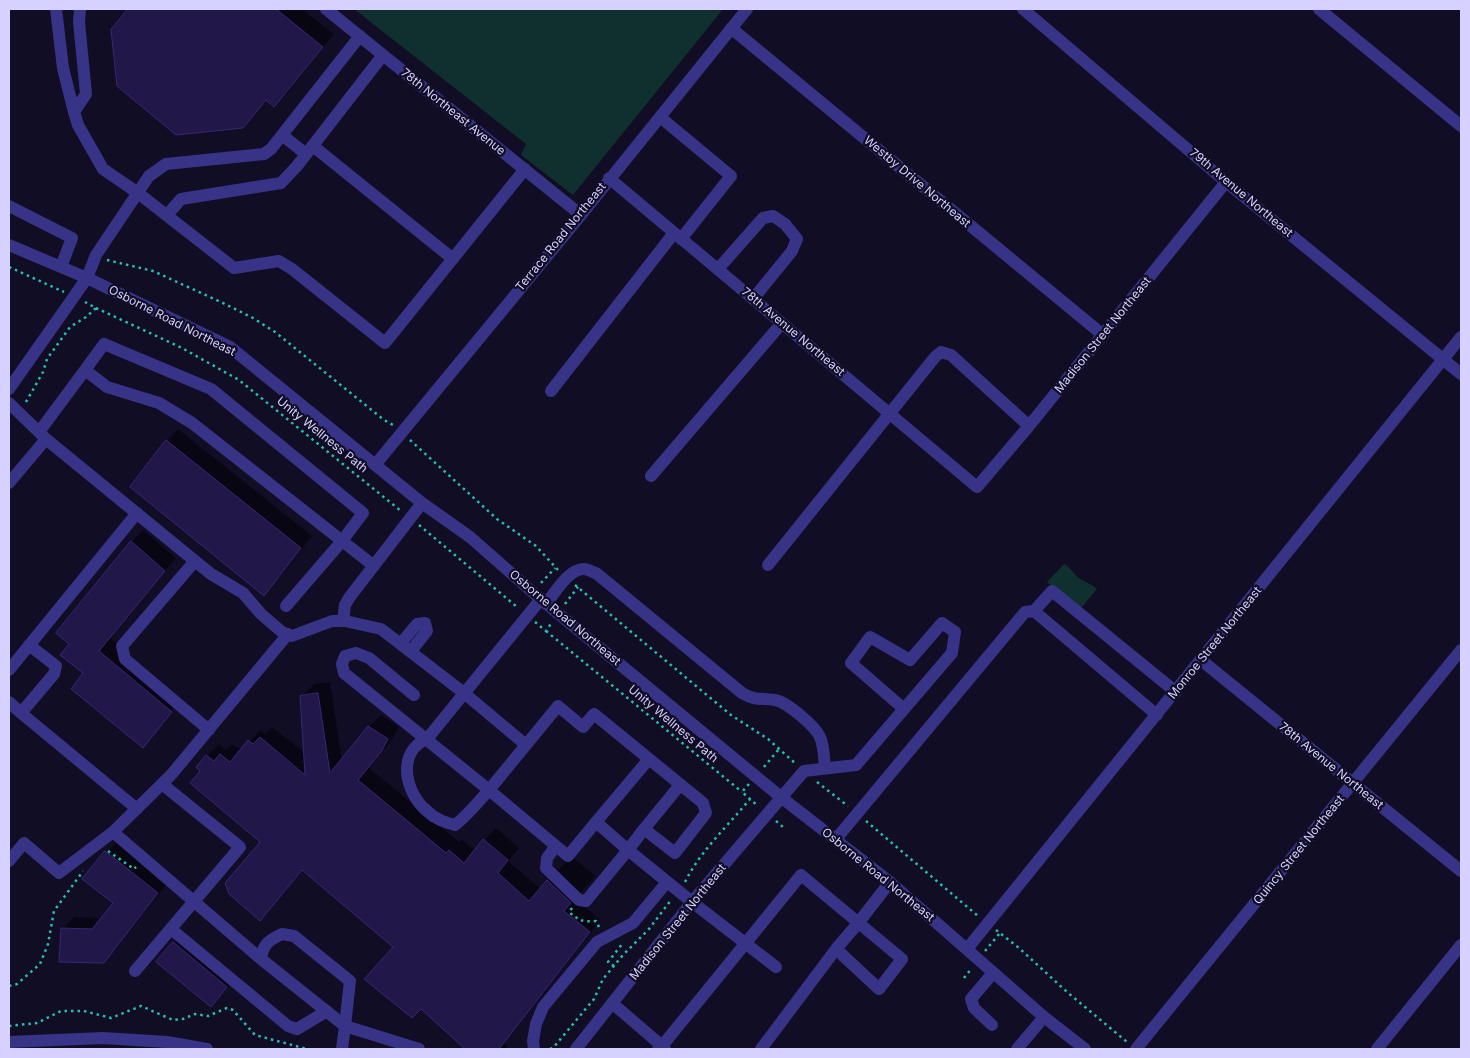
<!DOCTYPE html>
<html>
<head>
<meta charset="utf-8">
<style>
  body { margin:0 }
  #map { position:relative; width:1470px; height:1058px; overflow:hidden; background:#110d25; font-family:Inter,sans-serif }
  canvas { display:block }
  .frame { position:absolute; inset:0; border:10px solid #d6d1ff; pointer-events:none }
</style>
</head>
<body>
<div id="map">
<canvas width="1470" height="1058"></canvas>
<div class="frame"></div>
</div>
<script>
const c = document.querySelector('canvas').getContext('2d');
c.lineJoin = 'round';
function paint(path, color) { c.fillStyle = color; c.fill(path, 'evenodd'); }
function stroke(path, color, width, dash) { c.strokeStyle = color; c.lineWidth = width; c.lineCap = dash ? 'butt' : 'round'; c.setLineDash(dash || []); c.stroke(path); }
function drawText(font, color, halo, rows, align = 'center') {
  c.font = font + ' Inter,sans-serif'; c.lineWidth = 4.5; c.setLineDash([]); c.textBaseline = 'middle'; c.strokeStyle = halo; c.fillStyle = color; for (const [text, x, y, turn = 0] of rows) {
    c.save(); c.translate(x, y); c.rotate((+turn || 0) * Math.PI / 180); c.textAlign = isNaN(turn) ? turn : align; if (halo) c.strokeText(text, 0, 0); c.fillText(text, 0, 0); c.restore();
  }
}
paint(new Path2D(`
  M354,9H723L573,195L521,155L526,144Z
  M1064,564C1071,567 1073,574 1079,578C1086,582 1091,584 1097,589L1080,609L1047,582Z`), '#0f302e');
paint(new Path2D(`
  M130,9H302L334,34L286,94L274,105L267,100L242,127L113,30Z
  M178,429L312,536L276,582L264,594L167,441Z
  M143,530L176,558L110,638L183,700L175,706L152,736H154L143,746L85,672L71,644L132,542Z
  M330,682L342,761L369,727L381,715L399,727L393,738L369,768L459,842L462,839L475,851L496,828L519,848L508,861L541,889L571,856L595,876L575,899L601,920L504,1043L508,1047L506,1049H467L421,1008L395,947L303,870L260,919L261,842L201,771L207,756L219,744L226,750L232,744L242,750L260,730L265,734L272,727L305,753L302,696L314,684Z
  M118,840L169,881L115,950L103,962L62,929L74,917L102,918L115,903L83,879Z
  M183,934L235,978L211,1006L157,961Z`), '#0007');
const building = new Path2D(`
  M128,9H276L323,47L274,107L266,100L243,128L176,135L117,86L111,30Z
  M166,440L301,548L264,596L130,487Z
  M131,541L165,571L99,651L172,712L143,748L71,689L83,673L60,655L69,644L56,633Z
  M318,693L330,773L368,726L388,739L381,752L358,780L446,853L449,850L464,863L483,839L508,860L498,873L529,901L547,880L571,903L564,911L590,932L499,1049H465L421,1009L412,1018L364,979L393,947L302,870L260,921L229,894L225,883L260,842L190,783L200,771L196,767L206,755L214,761L220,754L230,762L248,740L253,744L260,737L305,775L300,696Z
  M105,851L158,893L104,963L59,962L61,928L92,929L113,903L82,879Z
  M173,942L227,987L211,1007L156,962Z`);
paint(building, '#211748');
stroke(building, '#362875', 1);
stroke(new Path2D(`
  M107,260L153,271L223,303L253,318L275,332L384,420L393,425
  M9,267L64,292
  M96,308L182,348L239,380L401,511
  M26,402L43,372L47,359L70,327L86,317L96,308L85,302
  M410,440L497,519L536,546L558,570
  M419,525L517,607
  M541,583L555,568
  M575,585L708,696L731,715L768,739L796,764
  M565,604L578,587
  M535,622L546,631L552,622
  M546,631L742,792
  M764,767L779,749
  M817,782L848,806
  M749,784L742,792L758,806
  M776,821L784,828
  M866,821L978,916
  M108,851L134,869L136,867
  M685,882C701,850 727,827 750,799
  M572,908L569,912C580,921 582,922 596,921L599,927
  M996,930L1019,948L1067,992L1127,1042
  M985,951L1000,933
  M614,966L608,962L623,943
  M964,978L971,969
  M9,986L17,984L40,964L48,944L54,911L83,871
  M9,1026L37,1023L61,1011H84L111,1018L141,1006L173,1020L183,1019L195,1014L208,1016L227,1008L233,1010L255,1035L307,1049
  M550,1049L553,1048L594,999L603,979L623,955L649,929L671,900`), '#25bfb4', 2.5, [2.5, 4]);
stroke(new Path2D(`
  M56,9L63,68L74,112L78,125L103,169L138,193L234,268L279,261L292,269L385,343L525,169
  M326,9L581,215
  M1023,9L1226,182L1461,374
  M1319,9L1461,126
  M731,28L1103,335
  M74,112L86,94L79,22L80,9
  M660,117L731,176L681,239
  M282,135L360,36
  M313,146L453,259
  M609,178L977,487L1029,426L1226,182
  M9,206L72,238L61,267
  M167,215L181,199L281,183L297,166L383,55
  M9,245L87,278L230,347L422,503L470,537L537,596L782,798L890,882L1044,1017L1085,1049
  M718,269L763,218L773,216L785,224L797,239L792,251L753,299
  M85,370L104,344L211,389L363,513L342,541L286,606
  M9,389L87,278L96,255L149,176L166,164L264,154L271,149L282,135L306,154
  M551,391L674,233
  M9,403L46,439L195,561L211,574L243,593L261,614L282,632L292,636L332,621H345L381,629L464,693L526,745L558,706L583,727L594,714L703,803L706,813L675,853L644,829L628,850L596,822L568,856L489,790L526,745
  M39,432L85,370L107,387L159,403L192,423L374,566
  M375,465L581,215L747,9
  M651,476L782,323
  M9,483L46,439
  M195,561L122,646L125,659L209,730
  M768,565L935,357L941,352L951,355L1029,426
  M546,604C555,593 568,569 584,569C588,569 592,572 596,573L742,693C756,701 760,698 775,700C787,702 815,726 820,737C824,746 824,758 825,768
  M1034,611L1157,715
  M343,621L345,605L349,598L422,503
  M401,643L417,624L425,623L427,631L411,651
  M29,645L56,666L54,674L21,713L137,809
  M1201,660L1461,871
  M9,670L137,513
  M414,695L369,658L356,653L345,656L342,664L344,673L489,790C478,802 468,815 455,825C444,822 435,819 427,811C405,793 396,752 427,739L541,599
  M9,702L21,713
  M596,822L649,759
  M644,829L680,785
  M836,839L1025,612L1034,611L1052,591L1176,692
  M556,846L547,858L546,868L579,900L586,901L628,850L692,902L776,967
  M9,861L24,843L59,873L113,832
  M171,929L288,1026L297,1029L327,1011
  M282,934L294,936L350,981L345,1026L261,959C263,944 269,940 282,934Z
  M967,949L1461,337
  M261,959L113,832L171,775L288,634
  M135,971L240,847L162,784
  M612,1003L662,1046L658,1049
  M992,1025L974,1008L971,999L993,973
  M9,1042L103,1038L167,1042L207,1049
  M342,1049L345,1026L419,1049
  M534,1049L533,1041L536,1024L543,1007L597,942L633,923L667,882
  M576,1049L692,902L804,771L856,765L952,653L955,632L942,623L910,660L870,637L851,663L904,709
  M665,1049L662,1046L801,875L902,959L879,989L836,949
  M761,1049L836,949L859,922L890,882
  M1017,1049L1044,1017
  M1136,1049L1461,650
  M1377,1049L1461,945`), '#373488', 12);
drawText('12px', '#d6d1ff', '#110d25', [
  ["78th Northeast Avenue",453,112,39],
  ["Westby Drive Northeast",917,182,40],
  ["79th Avenue Northeast",1241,193,40],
  ["Terrace Road Northeast",561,237,-51],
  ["Osborne Road Northeast",172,321,27],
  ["78th Avenue Northeast",793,332,40],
  ["Madison Street Northeast",1103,335,-51],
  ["Unity Wellness Path",322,435,39],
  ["Osborne Road Northeast",565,618,40],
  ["Monroe Street Northeast",1215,643,-51],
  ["Unity Wellness Path",673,724,40],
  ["78th Avenue Northeast",1331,766,39],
  ["Quincy Street Northeast",1299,850,-51],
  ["Osborne Road Northeast",878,875,39],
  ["Madison Street Northeast",678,922,-51]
]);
</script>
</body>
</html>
